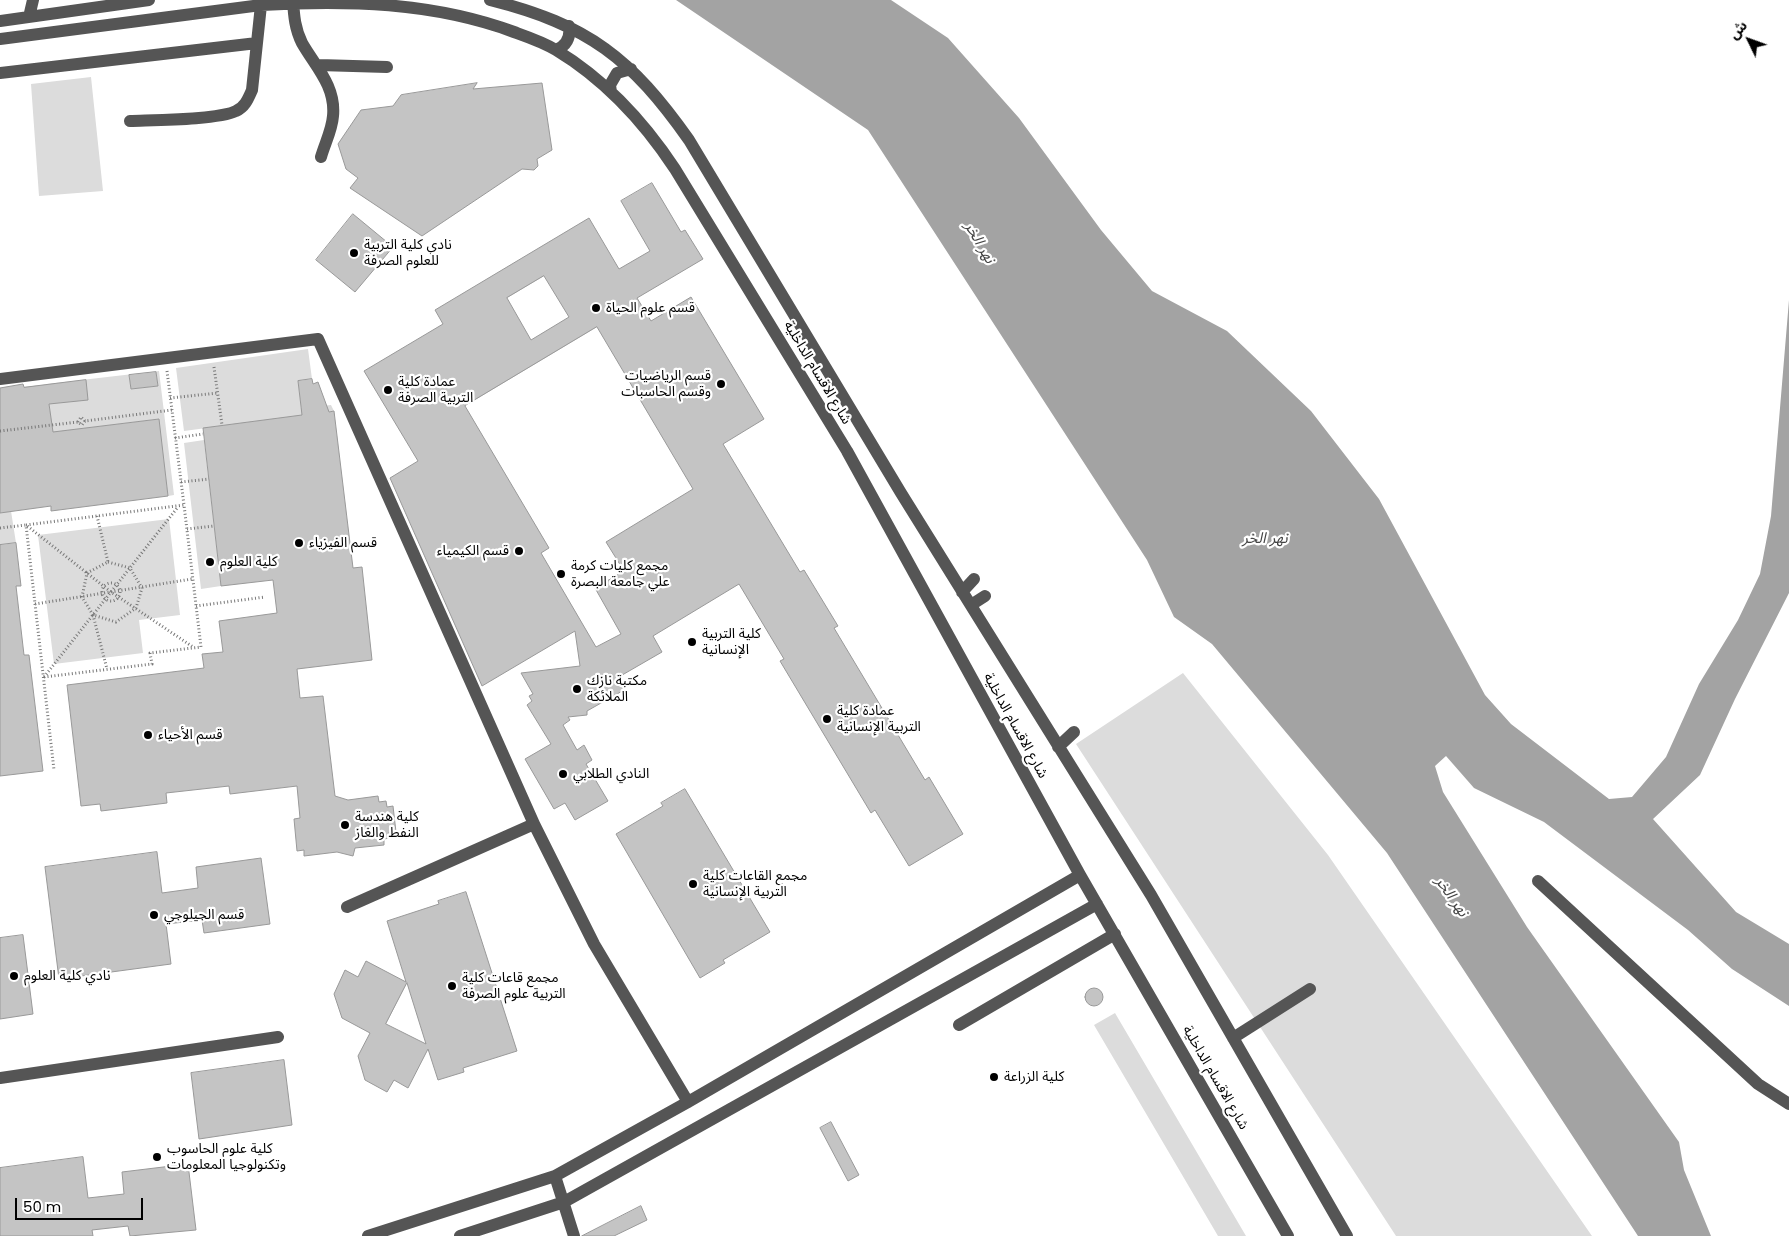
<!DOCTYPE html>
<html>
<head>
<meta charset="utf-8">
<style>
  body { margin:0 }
  #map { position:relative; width:1789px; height:1236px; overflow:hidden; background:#fff; font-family:Poppins,"Noto Sans Arabic",sans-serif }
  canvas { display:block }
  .north { position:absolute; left:1724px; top:15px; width:50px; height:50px; -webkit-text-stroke:4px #fff; paint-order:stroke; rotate:312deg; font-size:14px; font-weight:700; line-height:20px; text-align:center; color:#000 }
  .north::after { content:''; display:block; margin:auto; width:18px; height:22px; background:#000; clip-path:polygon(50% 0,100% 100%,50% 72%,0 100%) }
  .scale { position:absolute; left:15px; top:1198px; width:128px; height:22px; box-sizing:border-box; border:2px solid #000; border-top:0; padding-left:6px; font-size:15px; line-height:18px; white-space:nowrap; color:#000; -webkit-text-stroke:4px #fff; paint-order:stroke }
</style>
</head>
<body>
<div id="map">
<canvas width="1789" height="1236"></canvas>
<div class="north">ش</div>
<div class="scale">50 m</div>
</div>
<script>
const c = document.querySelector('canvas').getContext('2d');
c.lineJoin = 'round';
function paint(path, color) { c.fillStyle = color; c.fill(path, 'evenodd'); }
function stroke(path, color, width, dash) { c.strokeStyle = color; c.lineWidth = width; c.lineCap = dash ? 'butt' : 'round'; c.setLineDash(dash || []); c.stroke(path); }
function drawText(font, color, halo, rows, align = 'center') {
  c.font = font + ' Poppins,"Noto Sans Arabic",sans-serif'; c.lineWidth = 4.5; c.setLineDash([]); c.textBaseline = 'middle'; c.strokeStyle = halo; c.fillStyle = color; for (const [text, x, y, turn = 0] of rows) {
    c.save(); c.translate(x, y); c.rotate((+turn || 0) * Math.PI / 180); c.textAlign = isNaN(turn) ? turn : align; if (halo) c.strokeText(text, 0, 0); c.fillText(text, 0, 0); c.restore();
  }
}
paint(new Path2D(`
  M91,77L103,191L39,196L31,84Z
  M308,349L312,379L298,381L301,408L331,405L334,411L184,431L176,368Z
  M159,371L174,495L168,496L158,419L0,439V424L50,412L47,384ZM156,372L158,386L131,389L129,375Z
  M204,440L221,586L201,589L184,443Z
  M11,511L16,543L0,545V513Z
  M169,519L180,615L139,620L143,653L54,664L38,535Z
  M1183,673L1328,855L1592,1236H1396L1076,744Z
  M1115,1013L1246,1236H1218L1094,1025Z`), '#dcdcdc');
paint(new Path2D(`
  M676,0H891L948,38L1019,118L1101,230L1152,291L1227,331L1311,411L1379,499L1485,695L1511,724L1609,799L1632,797L1666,757L1699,684L1738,620L1760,574L1771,516L1789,300V593L1735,699L1700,775L1653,819L1736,912L1789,944V1006L1732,969L1688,930L1544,822L1474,788L1446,756L1435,766L1443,792L1527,927L1679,1142L1684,1170L1711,1236H1638L1387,853L1212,644L1174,617L1147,560L868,130Z`), '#a3a3a3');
const building = new Path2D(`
  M477,83L473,89L542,83L552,150L537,159L538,166L534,170L522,169L422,236L350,188L358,178L346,169L338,144L361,110L393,106L401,95Z
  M652,183L681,232L685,230L703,259L637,298L651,321L691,297L764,419L723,444L800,572L804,570L838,626L834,628L925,780L929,777L963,834L909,866L875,810L871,813L780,661L784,659L739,584L653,636L662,652L617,678L624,690L587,711V715L568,717L570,720L563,725L577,750L584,745L592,760L586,764L608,801L575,820L565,803L554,809L525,759L551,744L527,705L532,701L529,696L533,694L521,673L580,666L575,631L482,686L390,478L418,461L364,371L443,324L435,310L589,218L619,269L650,251L621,201ZM544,276L569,317L531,340L507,298ZM597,327L693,489L606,542L624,571L595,588L621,634L596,647L541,553L549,548L465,406Z
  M353,214L393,247L355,292L316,260Z
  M156,372L158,386L131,389L129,375Z
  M312,379L313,384L318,382L329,412L334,411L353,568L362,567L372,660L297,669L300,698L323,696L335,796L348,800L378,796L379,802L386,801L387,807L393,806L396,832H389L390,838L384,839V845L355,848L353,856L337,852L304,856V850L297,851L294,819L300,818L297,786L230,794L229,786L166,793L167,803L101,811L100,804L81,806L67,685L204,668L202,654L223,652L219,621L277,613L273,580L221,586L203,428L302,415L298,381Z
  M86,380L88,400L49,404L53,432L159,419L168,496L51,511V506L0,513V388L23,384L24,387Z
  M16,543L21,586H16L24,655H29L43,771L0,776V545Z
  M685,789L770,932L723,960L725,963L700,978L616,834L663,806L661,803Z
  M157,852L162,893L198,888L196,867L261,858L270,924L204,933L202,920L166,924L171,964L59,979L45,867Z
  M466,892L517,1051L463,1068L464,1072L438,1080L428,1049L408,1088L394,1080L387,1092L365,1080L358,1056L370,1033L342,1018L334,994L345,970L358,977L366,961L406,982L387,921L439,904L438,901ZM407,983L426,1044L386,1024Z
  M23,935L33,1014L0,1019V938Z
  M1085 997a9 9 0 1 1 18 0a9 9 0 1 1-18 0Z
  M284,1060L292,1125L199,1139L191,1073Z
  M831,1122L859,1175L848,1181L820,1128Z
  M83,1157L88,1198L124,1194L122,1172L188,1164L196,1230L130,1236L128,1226L92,1230L93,1236H0V1168Z
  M641,1206L647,1220L614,1236H582Z`);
paint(building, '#c4c4c4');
stroke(building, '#999', 1);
stroke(new Path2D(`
  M214,367L222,425
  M167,371L184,505
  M170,398L218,393
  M78,422L81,417L85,421
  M0,431L78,422L82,425L85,421L172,410
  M175,438L203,434
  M181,482L209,479
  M97,516L108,562
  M0,528L26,525L111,592L193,647
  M187,529L214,526
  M108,562L130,568L142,588L136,608L116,622L93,615L82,597L87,573Z
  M102 592a9 9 0 1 1 18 0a9 9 0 1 1-18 0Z
  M35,604L192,579
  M196,606L265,597
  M93,615L107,669
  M44,677L152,664L150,653L201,647L184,505L26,525L54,770
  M44,677L178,507`), '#777', 3, [1, 2.5]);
stroke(new Path2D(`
  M490,0C589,25 631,58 689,140L901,493L1151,895L1347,1236
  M293,1C294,16 295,29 302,43C315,66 336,86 333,116C332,130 325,143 321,157
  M29,17L33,0
  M0,21L149,0
  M0,39L261,5C346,0 433,2 514,32C528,37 543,42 556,50C604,79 644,122 675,169L847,451L1080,875L1288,1236
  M556,50C566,46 571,38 569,26
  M319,65L387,67
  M0,73L257,43
  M611,92L610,85L617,73L631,69
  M130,121C153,120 218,120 236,111C245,107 248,99 252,90L261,5
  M0,379L318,339L534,824L594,944L688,1102
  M962,592L974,579
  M971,605L985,596
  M1058,747L1074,732
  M1538,881L1758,1084L1789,1104
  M347,907L534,824
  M959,1025L1115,934
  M1233,1038L1310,989
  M0,1078L278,1037
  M555,1176L574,1236
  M368,1236L555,1176L688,1102L1080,875
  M460,1236L564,1202L1097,904`), '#555', 12);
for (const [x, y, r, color] of [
  [354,253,5,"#000"],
  [596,308,5,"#000"],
  [721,384,5,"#000"],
  [388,390,5,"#000"],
  [299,543,5,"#000"],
  [519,551,5,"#000"],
  [210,562,5,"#000"],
  [561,574,5,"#000"],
  [692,642,5,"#000"],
  [577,689,5,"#000"],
  [827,719,5,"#000"],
  [148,735,5,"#000"],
  [563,774,5,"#000"],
  [345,825,5,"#000"],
  [693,884,5,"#000"],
  [154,915,5,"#000"],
  [14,976,5,"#000"],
  [452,986,5,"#000"],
  [994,1077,5,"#000"],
  [157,1157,5,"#000"]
]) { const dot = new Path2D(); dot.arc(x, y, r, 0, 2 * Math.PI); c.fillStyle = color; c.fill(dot); stroke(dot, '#fff', 2); }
drawText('14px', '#000', '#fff', [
  ["نادي كلية التربية",364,245],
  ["للعلوم الصرفة",364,261],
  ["قسم علوم الحياة",606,308],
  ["قسم الرياضيات",711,376,"right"],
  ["وقسم الحاسبات",711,392,"right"],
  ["عمادة كلية",398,382],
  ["التربية الصرفة",398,398],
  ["قسم الفيزياء",309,543],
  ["قسم الكيمياء",509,551,"right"],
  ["كلية العلوم",220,562],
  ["مجمع كليات كرمة",571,566],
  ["علي جامعة البصرة",571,582],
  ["كلية التربية",702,634],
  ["الإنسانية",702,650],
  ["مكتبة نازك",587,681],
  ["الملائكة",587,697],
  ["عمادة كلية",837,711],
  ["التربية الإنسانية",837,727],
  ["قسم الأحياء",158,735],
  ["النادي الطلابي",573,774],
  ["كلية هندسة",355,817],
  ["النفط والغاز",355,833],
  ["مجمع القاعات كلية",703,876],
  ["التربية الإنسانية",703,892],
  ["قسم الجيلوجي",164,915],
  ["نادي كلية العلوم",24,976],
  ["مجمع قاعات كلية",462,978],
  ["التربية علوم الصرفة",462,994],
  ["كلية الزراعة",1004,1077],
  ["كلية علوم الحاسوب",167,1149],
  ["وتكنولوجيا المعلومات",167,1165]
], 'left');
drawText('14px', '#000', '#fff', [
  ["شارع الاقسام الداخلية",817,373,59],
  ["شارع الاقسام الداخلية",1015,726,61],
  ["شارع الاقسام الداخلية",1215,1078,60]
]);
drawText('italic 15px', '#444', '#fff', [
  ["نهر الخر",979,243,60],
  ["نهر الخر",1265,539],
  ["نهر الخر",1451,897,55]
]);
</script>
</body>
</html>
